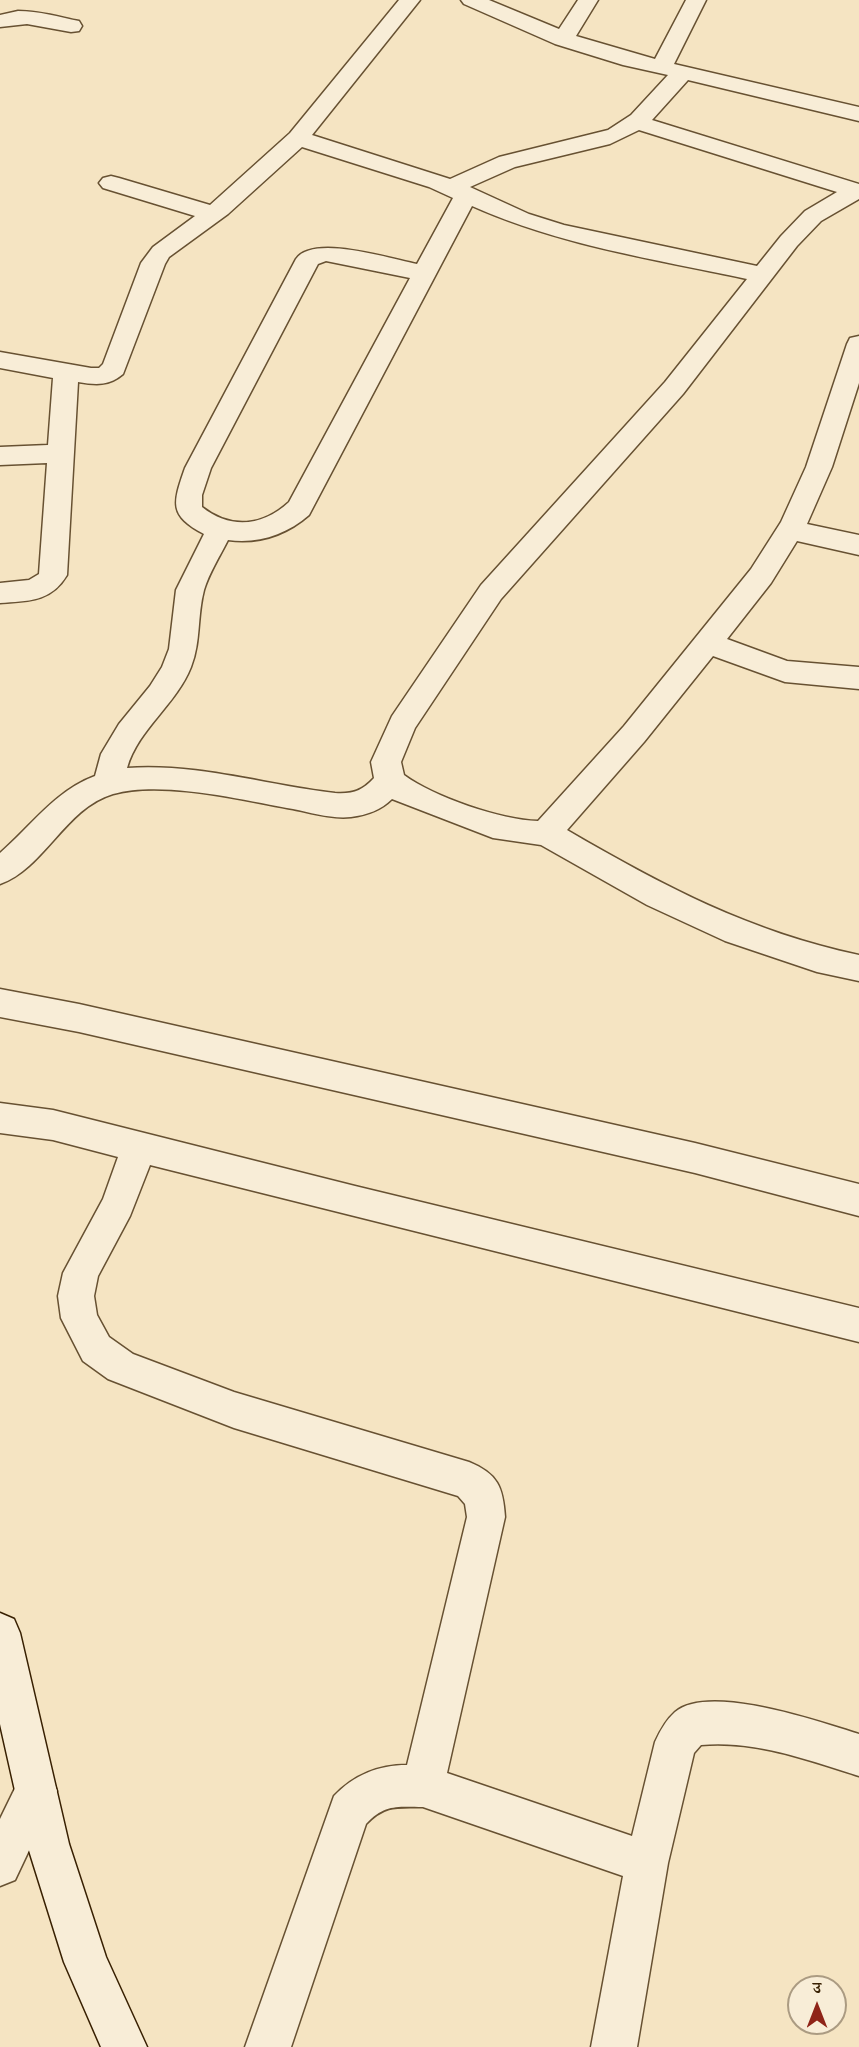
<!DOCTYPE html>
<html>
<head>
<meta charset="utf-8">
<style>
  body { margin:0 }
  #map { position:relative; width:859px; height:2047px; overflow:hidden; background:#f5e4c2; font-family:"Old Standard TT","Noto Serif Devanagari",serif }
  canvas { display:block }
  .north { position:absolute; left:787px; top:1975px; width:60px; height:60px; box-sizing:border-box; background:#f8edd7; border:2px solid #ab9b82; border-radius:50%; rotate:0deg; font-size:16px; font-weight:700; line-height:24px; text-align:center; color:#382002 }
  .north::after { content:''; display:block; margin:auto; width:21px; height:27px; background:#8f2418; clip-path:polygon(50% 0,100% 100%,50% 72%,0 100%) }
</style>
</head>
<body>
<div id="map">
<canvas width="859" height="2047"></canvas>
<div class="north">उ</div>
</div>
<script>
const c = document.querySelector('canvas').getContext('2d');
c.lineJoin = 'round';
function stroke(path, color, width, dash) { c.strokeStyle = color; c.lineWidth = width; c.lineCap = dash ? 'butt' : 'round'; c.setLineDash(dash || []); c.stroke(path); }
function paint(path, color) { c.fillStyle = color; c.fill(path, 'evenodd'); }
const street = new Path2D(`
  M399,0H420L312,135L450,179L499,157L608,130L631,115L668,75L623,65L555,44L464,4L461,0H489L559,29L578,0H598L576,36L655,59L686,0H706L674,64L859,107V121L688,80L652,120L859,184V199L821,221L797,246L683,394L501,599L415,728L401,762L404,775C434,797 501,820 538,821L624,726L751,569L781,522L806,467L847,344L850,338L859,336V383L832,467L807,524L859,535V555L797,541L771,583L727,639L787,661L859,667V689L785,682L713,656L644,742L567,830C663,886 750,932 859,955V981L817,972L725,941L647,905L541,845L493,838L392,799C381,810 367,815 351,817C332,819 312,813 293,809C242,800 162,780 113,794C65,808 44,869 0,884V853C31,826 55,791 95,776L101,754L119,724L150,686L162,667L169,649L176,590L204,534C168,515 173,503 185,468L296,259C313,234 391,259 417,264L453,198L429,187L302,147L228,214L169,257L165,264L123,374C109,386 96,385 78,382L67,575C51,602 28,601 0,603V583L29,580L39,574L47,463L0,465V447L48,445L53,378L0,368V352L91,368H99L103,364L141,263L153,247L195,216L103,188L99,183L103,178L111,176L119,178L210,205L290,133ZM639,130L837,192L805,211L781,236L757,266L564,225L529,214L470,187L515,167L610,144ZM472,206C559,245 654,259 747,279L665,382L481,585L392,716L371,762L374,778C362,791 353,794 335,793C265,785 198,763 127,768C138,729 176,705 191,667C201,642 197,616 204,590C209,573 220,556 228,540C258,544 286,535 309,515ZM326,261L410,278L289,502C263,526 231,530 202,507V495L211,468L318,264Z
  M18,11C39,11 59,17 79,21L82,26L79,31L71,32L27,24L0,27V15Z
  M0,989L79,1004L695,1143L859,1184V1216L695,1173L79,1032L0,1017Z
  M0,1103L53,1110L355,1186L859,1308V1342L150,1165L130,1216L98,1276L94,1296L97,1315L109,1337L133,1354L234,1392L469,1462C498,1474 503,1487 505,1517L447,1773L632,1836L655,1742C660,1731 666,1720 675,1712C709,1683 820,1722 859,1734V1776C808,1760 755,1740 701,1745L694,1753L668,1863L637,2047H591L623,1876L423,1807C397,1807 385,1804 366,1824L291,2047H245L334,1796C354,1775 378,1765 407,1765L467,1517L465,1504L458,1496L234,1428L108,1379L83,1361L61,1318L58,1296L63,1273L103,1199L118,1157L53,1140L0,1133Z
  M36,1770L51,1776L57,1791L15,1880L0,1886V1819L21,1776Z`);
const secondary = new Path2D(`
  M0,1613L14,1619L20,1633L69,1844L106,1957L147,2047H101L64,1962L27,1844L0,1724Z`);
stroke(street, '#675132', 3);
stroke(secondary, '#382002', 3);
paint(street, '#f8edd7');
paint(secondary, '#f8edd7');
</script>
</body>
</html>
